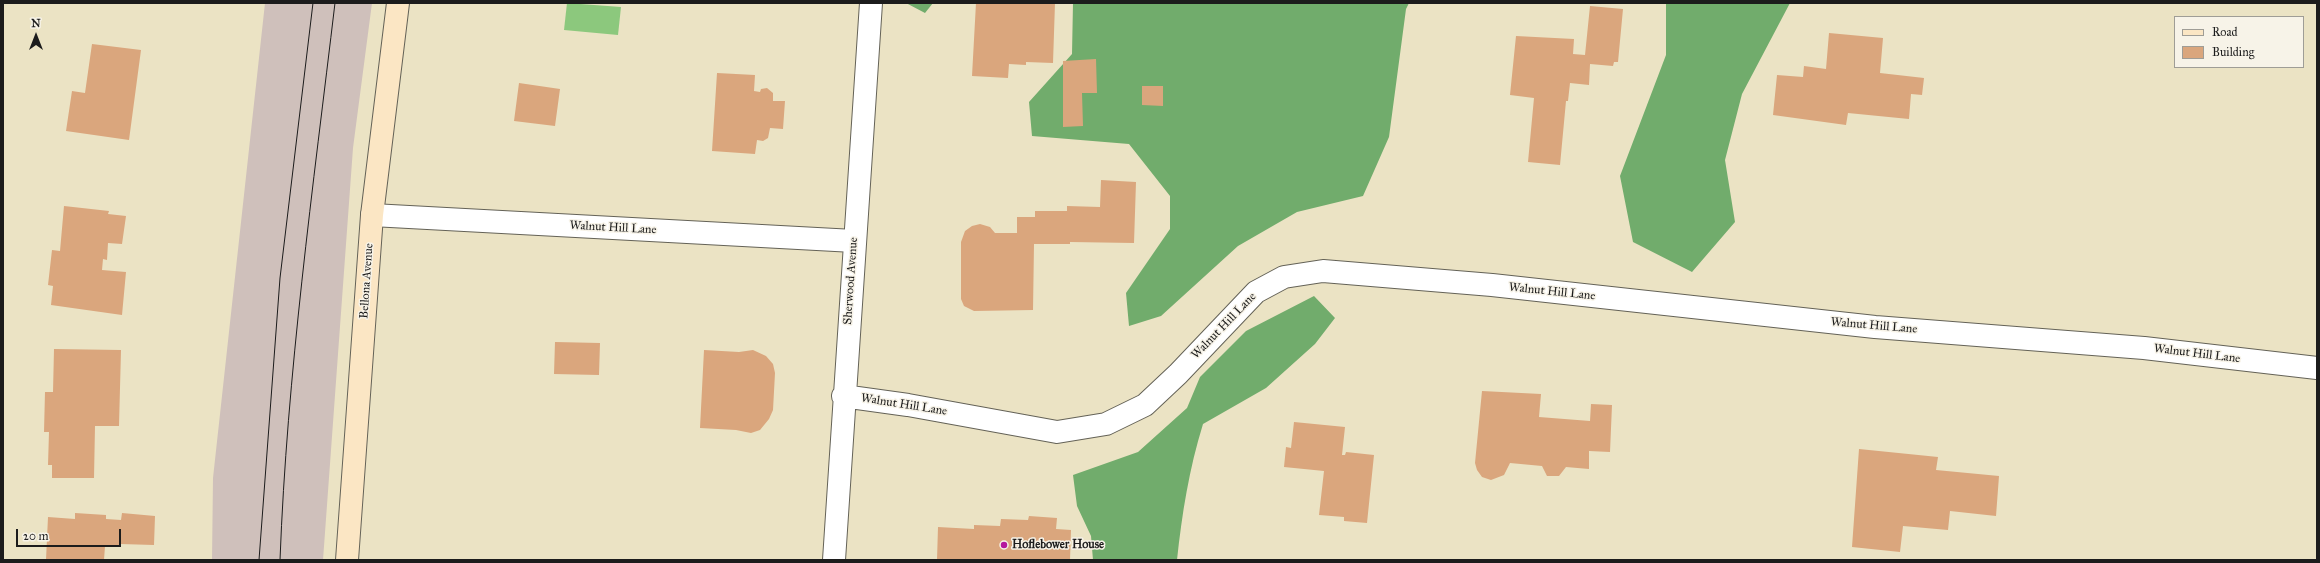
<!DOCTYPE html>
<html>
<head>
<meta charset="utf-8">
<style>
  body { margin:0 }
  #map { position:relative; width:2320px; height:563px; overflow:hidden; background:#ebe3c4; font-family:"IM FELL Great Primer",serif }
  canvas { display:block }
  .frame { position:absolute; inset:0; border:4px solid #1c1c1c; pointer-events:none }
  .legend { position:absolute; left:2174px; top:16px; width:130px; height:52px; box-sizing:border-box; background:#f7f3e8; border:1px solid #9f9d96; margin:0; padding:5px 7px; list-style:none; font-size:12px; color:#1c1c1c }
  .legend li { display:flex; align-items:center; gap:8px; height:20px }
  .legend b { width:20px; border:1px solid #9f9d96 }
  .north { position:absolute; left:16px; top:16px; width:40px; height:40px; -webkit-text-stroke:3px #f7f3e8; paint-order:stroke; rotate:0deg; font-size:11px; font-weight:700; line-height:16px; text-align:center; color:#1c1c1c }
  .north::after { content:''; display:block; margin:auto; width:14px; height:18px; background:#1c1c1c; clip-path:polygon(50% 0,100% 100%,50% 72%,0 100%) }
  .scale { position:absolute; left:16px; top:529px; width:105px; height:18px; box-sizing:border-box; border:2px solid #1c1c1c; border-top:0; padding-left:5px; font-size:12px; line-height:14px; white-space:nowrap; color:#1c1c1c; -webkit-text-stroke:3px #f7f3e8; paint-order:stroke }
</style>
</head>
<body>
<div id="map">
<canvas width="2320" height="563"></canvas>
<div class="frame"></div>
<ul class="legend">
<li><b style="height:5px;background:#fbe6c4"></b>Road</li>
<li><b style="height:11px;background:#daa67d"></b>Building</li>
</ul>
<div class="north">N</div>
<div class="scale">20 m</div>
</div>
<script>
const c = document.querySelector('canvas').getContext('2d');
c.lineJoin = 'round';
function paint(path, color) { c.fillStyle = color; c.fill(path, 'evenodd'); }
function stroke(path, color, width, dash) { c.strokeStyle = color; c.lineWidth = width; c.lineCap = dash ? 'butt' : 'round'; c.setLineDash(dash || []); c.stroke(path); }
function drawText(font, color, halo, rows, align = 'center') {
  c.font = font + ' "IM FELL Great Primer",serif'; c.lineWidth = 3; c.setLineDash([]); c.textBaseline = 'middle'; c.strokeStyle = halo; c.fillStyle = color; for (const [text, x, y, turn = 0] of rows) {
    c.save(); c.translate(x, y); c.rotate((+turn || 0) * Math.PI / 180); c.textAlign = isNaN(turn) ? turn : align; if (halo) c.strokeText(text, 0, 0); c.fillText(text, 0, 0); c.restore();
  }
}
paint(new Path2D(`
  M265,3H372L353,148L323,560H212L213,478Z`), '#cfc0bb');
paint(new Path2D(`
  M567,3L621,7L618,35L564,30Z`), '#8cc87d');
paint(new Path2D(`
  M906,3H933L925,13Z
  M1073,3H1409L1406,9L1389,137L1363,196L1297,212L1238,246L1161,316L1129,326L1126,293L1170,229V196L1129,144L1032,136L1029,102L1072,54Z
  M1666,3H1790L1742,94L1725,160L1735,222L1692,272L1633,242L1620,176L1666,55Z
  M1314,296L1335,318L1315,344L1266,388L1203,424C1189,469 1182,514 1177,560H1093L1091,536L1077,506L1073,475L1138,452L1187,408L1200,377L1246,331Z`), '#71ac6c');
paint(new Path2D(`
  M976,3H1055L1053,63L1026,62V65L1009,64L1008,78L972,76Z
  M1590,6L1623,9L1618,62H1614L1613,66L1590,64L1589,85L1570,83L1568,101H1566L1560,165L1528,162L1534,98L1510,95L1516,36L1574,39L1573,54L1585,55Z
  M1829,33L1883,38L1880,73L1924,78L1922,95L1911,94L1909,119L1848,113L1846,125L1773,115L1777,75L1803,77L1804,66L1826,69Z
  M92,44L141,50L129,140L66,131L72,91L85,93Z
  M1096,59L1097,93H1082L1083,126L1063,127V61Z
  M717,73L755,75L754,91L760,92L761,89L767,88L773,93V101H785L783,129L770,128L768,138L763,141L757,140L755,154L712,151Z
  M519,83L560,89L555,126L514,121Z
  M1142,86H1163V106L1142,105Z
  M1101,180L1136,182L1134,243L1070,242V244H1034L1033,310L974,311L964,306L961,299V242L965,231L972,226L980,224L990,227L995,233H1017V217H1035V211H1067V206L1100,207Z
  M64,206L109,211L108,214L126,216L122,244L108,243L107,260L103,259L102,270L126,272L122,315L51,305L53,286L48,285L52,250L60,251Z
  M555,342L600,343L599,375L554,374Z
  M54,349L121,350L119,426H95L94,478H52V465H48L49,432H44L45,392H53Z
  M704,350L739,352L753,350L766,356L773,364L775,373L773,410L769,419L760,430L751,433L736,430L700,428Z
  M1482,391L1541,394L1539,417L1590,421L1591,404L1612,405L1610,452L1589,451V469L1566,467L1559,476H1547L1542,466L1510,463L1504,475L1491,480L1482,477L1477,470L1475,463Z
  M1294,422L1345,427L1342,455H1345L1346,452L1374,455L1367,523L1344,521V517L1319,515L1324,471L1284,467L1286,447L1291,448Z
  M1859,449L1938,457L1936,470L1999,476L1996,516L1950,511L1948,530L1903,526L1900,552L1852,547Z
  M75,513L106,515V519L121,520L122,513L155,516L154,545L120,544V547L105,546L104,560H46L48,517L75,519Z
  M1029,516L1057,518L1056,529L1071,530L1070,560H937L938,527L974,529V525L1000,526L1001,519L1028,520Z`), '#daa67d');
const street = new Path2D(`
  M372,215L854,241
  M843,396L908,405L1057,432L1106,424L1145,405L1178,374L1256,292L1284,277L1323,271L1492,285L1875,327L2144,348L2317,368
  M834,560L871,3`);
const secondary = new Path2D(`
  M347,560L372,215L398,3`);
stroke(street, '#646257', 24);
stroke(secondary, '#646257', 24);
stroke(street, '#fff', 22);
stroke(secondary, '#fbe6c4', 22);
stroke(new Path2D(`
  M259,560L280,278L313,3
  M280,560C287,374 313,188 335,3`), '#1c1c1c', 1);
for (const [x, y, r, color] of [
  [1004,545,4,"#b5179e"]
]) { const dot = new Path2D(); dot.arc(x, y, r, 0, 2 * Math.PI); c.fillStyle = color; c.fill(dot); stroke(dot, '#f7f3e8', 1.5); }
drawText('12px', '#1c1c1c', '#f7f3e8', [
  ["Walnut Hill Lane",613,228,3],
  ["Bellona Avenue",367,281,-86],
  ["Sherwood Avenue",851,281,-86],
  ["Walnut Hill Lane",1552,292,6],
  ["Walnut Hill Lane",1224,326,-46],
  ["Walnut Hill Lane",1874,326,5],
  ["Walnut Hill Lane",2197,354,7],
  ["Walnut Hill Lane",904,405,9]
]);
drawText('bold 12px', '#1c1c1c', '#f7f3e8', [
  ["Hoflebower House",1012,545]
], 'left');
</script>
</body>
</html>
